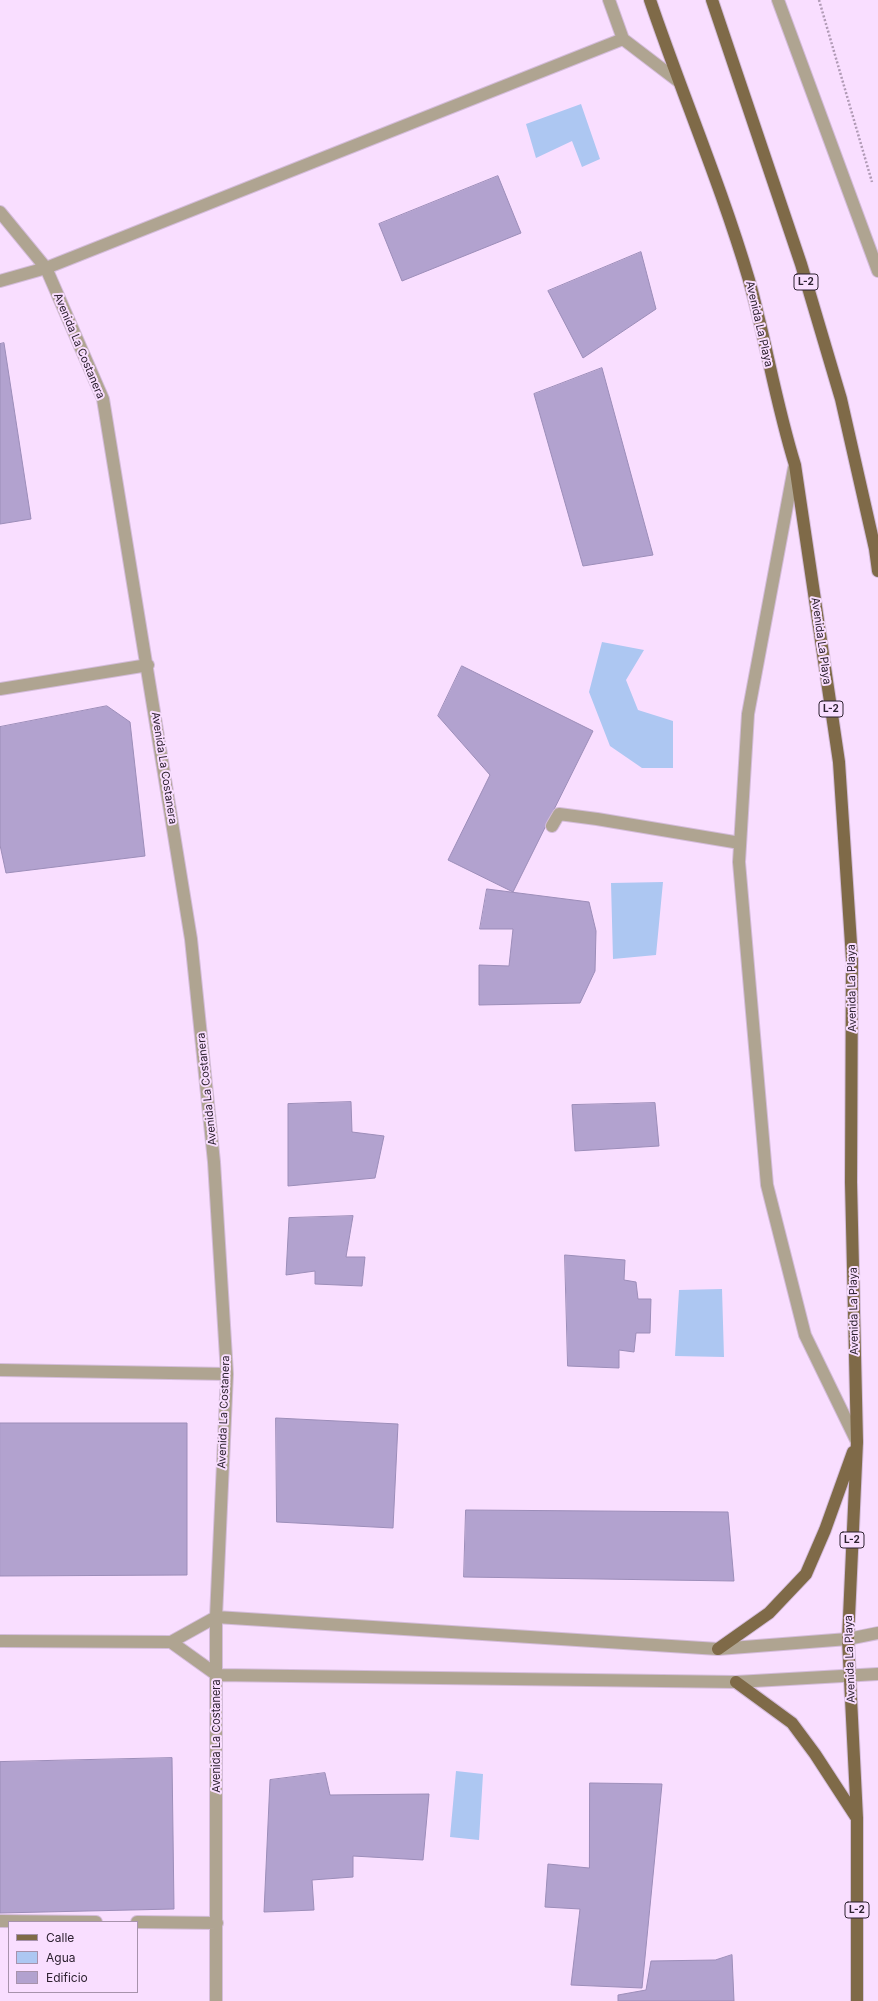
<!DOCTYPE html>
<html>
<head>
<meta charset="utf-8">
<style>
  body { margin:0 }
  #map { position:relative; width:878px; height:2001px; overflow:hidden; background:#f9deff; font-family:Inter,sans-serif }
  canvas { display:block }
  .legend { position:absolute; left:8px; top:1921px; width:130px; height:72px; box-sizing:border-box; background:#f9deff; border:1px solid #a792ac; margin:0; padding:5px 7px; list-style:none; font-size:12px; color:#2d2130 }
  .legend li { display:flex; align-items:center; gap:8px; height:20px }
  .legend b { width:20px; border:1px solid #a792ac }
</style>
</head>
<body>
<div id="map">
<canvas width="878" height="2001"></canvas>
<ul class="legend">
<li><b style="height:5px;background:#7f6a48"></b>Calle</li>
<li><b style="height:11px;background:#adc7f2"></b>Agua</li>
<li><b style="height:11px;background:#b2a2cf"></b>Edificio</li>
</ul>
</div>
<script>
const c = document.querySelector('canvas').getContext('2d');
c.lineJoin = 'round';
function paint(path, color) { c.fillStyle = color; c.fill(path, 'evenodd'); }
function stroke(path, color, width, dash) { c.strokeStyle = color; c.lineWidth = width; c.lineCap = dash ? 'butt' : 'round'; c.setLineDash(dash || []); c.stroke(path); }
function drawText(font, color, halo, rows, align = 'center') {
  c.font = font + ' Inter,sans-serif'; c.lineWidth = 4; c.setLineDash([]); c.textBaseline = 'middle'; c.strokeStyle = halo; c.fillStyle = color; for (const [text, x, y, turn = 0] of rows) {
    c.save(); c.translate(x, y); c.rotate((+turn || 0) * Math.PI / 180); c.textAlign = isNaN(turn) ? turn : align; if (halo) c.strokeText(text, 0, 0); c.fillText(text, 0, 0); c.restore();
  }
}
paint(new Path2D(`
  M581,104L600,159L582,167L572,141L536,158L526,124Z
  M602,642L644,650L626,680L638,710L673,721V768H642L610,746L589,692Z
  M663,882L656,955L613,959L611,883Z
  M722,1289L724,1357L675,1356L679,1290Z
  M456,1771L483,1774L479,1840L450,1837Z`), '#adc7f2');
const building = new Path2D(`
  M498,176L521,233L402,281L379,224Z
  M641,252L656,309L583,358L548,291Z
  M4,343L31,519L0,524V344Z
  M602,368L653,555L583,566L534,394Z
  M462,666L593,731L513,892L448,860L490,775L438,716Z
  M107,706L130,722L145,856L6,873L0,845V727Z
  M487,889L589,902L596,931L595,971L580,1003L479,1005V965L509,966L513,929H480Z
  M351,1102L352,1132L384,1136L375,1178L288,1186V1104Z
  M655,1103L659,1146L575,1151L572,1105Z
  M353,1216L346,1257H365L362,1286L315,1284V1271L286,1275L289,1218Z
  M565,1255L625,1260L624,1280L636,1282L638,1299H651L650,1333H636L634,1352L619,1350V1368L568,1366Z
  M276,1418L398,1424L393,1528L277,1522Z
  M0,1423H187V1575L0,1576Z
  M466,1510L728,1512L734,1581L464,1577Z
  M172,1758L174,1909L0,1913V1762Z
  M325,1773L330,1795L429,1794L423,1860L353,1856V1877L312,1880L314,1910L264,1912L270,1780Z
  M590,1783L662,1784L642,1988L571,1985L580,1909L545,1907L548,1864L589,1868Z
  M732,1955L734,2001H618V1995L646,1990L651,1961L715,1960Z`);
paint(building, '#b2a2cf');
stroke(building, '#9c8db9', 1);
const lane = new Path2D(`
  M778,0L878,271
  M794,468L748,714L739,862L767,1185L805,1335L857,1442
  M552,826L559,814L597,819L740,843`);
const street = new Path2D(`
  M609,0L623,39L678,81
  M0,212L46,268L103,399L191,939L214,1162L227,1374L216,1617V2001
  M0,281L46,268L623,39
  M0,689L148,665
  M0,1370L227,1374
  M0,1641L171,1642L216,1617L718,1649L848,1639L878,1633
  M171,1642L217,1675L736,1682L878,1674
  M0,1921L96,1922
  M137,1922L217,1923`);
const primary = new Path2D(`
  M650,0C682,94 721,185 749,280C766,341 776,404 795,465L839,762L852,959L851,1182L857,1442L848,1639L857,1818V2001
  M712,0L801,264L841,399L875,549L878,571
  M718,1649L769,1613L806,1574L825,1530L853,1452
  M736,1682L792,1723L815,1754L856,1817`);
stroke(lane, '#d4bcda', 14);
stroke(street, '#d4bcda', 14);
stroke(primary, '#d4bcda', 14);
stroke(new Path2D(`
  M819,0L872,182`), '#b09ab5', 2.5, [2, 2]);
stroke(lane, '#afa491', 12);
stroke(street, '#afa491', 12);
stroke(primary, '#7f6a48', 12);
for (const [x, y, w] of [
  [806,282,24],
  [831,709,24],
  [852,1540,24],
  [857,1910,24]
]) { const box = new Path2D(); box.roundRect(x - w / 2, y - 8, w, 16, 3); c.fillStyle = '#f9deff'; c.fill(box); stroke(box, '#2d2130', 1); }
drawText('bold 10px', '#2d2130', null, [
  ["L-2",806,282],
  ["L-2",831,709],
  ["L-2",852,1540],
  ["L-2",857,1910]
]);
drawText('11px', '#2d2130', '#f9deff', [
  ["Avenida La Playa",759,324,77],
  ["Avenida La Costanera",79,346,67],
  ["Avenida La Playa",821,641,82],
  ["Avenida La Costanera",164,768,81],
  ["Avenida La Playa",852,988,-91],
  ["Avenida La Costanera",207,1089,-96],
  ["Avenida La Playa",854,1311,-91],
  ["Avenida La Costanera",224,1412,-88],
  ["Avenida La Playa",850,1659,-92],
  ["Avenida La Costanera",217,1736,-90]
]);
</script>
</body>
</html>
